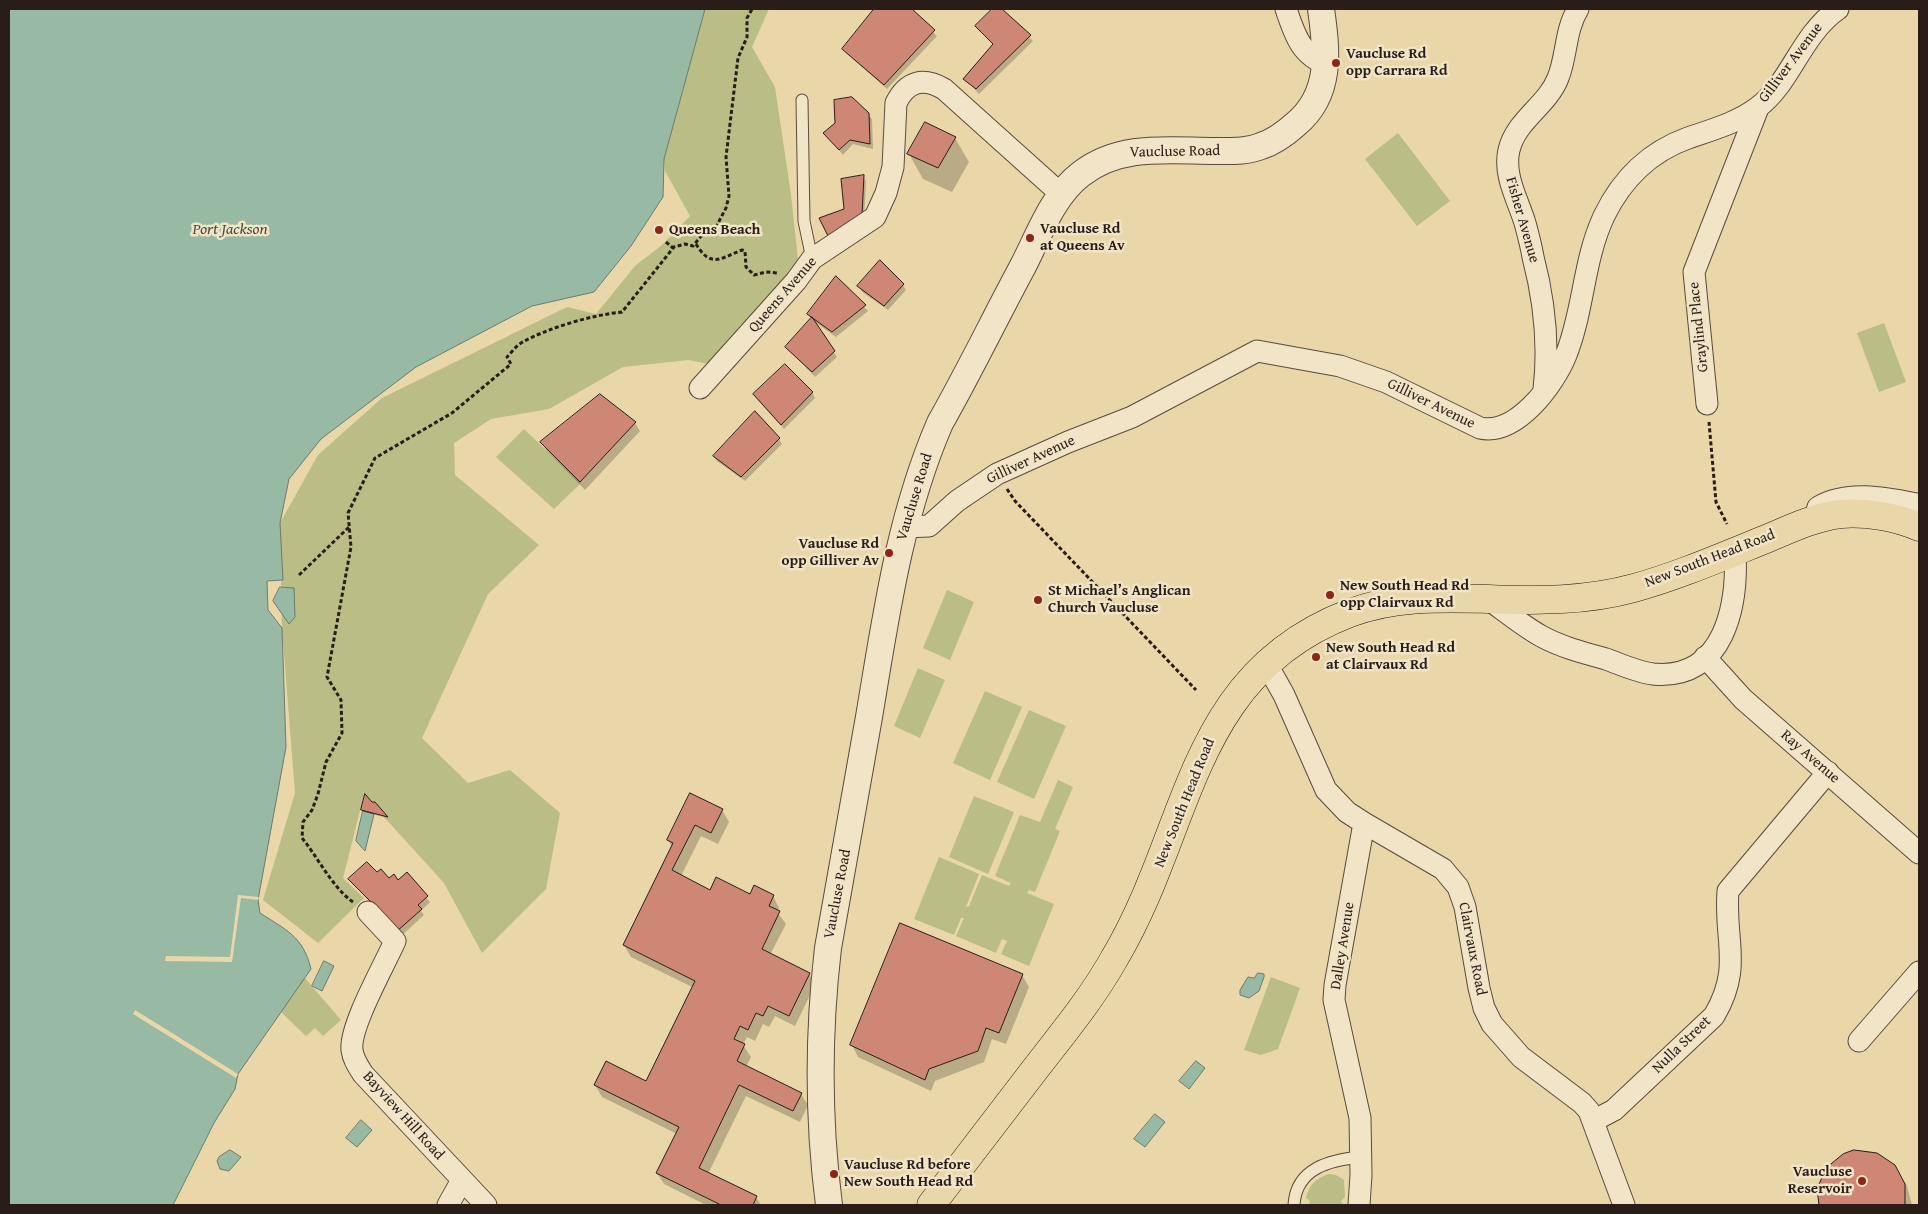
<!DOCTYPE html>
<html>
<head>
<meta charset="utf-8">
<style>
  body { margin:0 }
  #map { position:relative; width:1928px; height:1214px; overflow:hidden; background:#e9d6a9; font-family:"Gentium Book Plus",serif }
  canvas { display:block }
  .frame { position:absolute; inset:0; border:10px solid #2a1d18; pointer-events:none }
</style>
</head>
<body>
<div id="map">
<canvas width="1928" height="1214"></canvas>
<div class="frame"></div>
</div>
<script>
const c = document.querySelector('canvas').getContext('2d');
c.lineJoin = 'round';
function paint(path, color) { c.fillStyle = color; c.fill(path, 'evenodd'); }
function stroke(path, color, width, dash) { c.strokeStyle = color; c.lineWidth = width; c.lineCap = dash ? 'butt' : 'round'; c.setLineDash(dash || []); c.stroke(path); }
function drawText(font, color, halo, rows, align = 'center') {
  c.font = font + ' "Gentium Book Plus",serif'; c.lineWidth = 5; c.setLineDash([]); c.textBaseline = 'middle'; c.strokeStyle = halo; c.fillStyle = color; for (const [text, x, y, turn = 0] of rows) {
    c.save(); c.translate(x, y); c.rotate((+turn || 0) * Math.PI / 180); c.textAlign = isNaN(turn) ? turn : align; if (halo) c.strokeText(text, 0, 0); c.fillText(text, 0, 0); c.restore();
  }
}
paint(new Path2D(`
  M705,9H769L752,47L775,87L791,195L799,269L713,365L689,360L623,367L549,409L491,419L454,443L455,475L539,545L488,594L422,738L468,783L510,770L560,813L546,889L482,953L444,883L364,795L343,878L364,898L318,943L263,900L295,793L282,628L280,523L318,455L382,398L567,307L596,314L635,266L662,245L690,216L665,171L664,159Z
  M1398,133L1450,201L1417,226L1365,159Z
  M1884,323L1906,382L1879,392L1857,333Z
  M524,429L581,483L554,509L496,457Z
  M947,590L974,602L950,660L923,648Z
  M918,668L945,680L920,738L894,726Z
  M985,691L1022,707L990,780L953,763Z
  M1029,710L1066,726L1034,799L997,782Z
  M1058,780L1073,787L1055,829L1060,831L1035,892L1029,890L1027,893L1054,904L1029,966L1001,954L1007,941L1002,939L996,953L956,936L964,918H961L954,935L914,919L939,857L979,874L966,907L969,906L982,875L1009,886L1011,883L995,876L1020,815L1040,822Z
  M974,796L1014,812L988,874L949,857Z
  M304,977L341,1020L323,1036L315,1028L306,1036L280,1011Z
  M1271,977L1300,988L1278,1049L1261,1055L1244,1050Z
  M1329,1174L1336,1175L1344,1180L1345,1197L1341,1201L1343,1205H1309L1310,1201L1306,1198C1309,1184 1317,1178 1329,1174Z`), '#babd85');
const water = new Path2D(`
  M9,9H705L664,159L663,197L631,246L594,292L532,306L416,367L321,439L289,479L280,523L283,580L267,581L268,610L282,628L286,747L258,900L260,913C286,930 303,936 311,969L238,1074L235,1089L214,1123L173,1205H9Z
  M280,587L294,588L295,617L289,624L273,601Z
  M363,811L374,814L365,851L356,841Z
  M324,961L334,966L322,991L312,986Z
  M1258,973L1264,974V977L1259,991L1249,998L1240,995V990L1248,977L1254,978Z
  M1196,1061L1205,1068L1189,1089L1179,1081Z
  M1155,1114L1165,1122L1145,1147L1134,1139Z
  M361,1120L372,1130L357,1147L346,1138Z
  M230,1150L241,1157L229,1171L220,1169L217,1161L219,1157Z`);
paint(water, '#98baa4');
stroke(water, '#6c7b6c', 1);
paint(new Path2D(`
  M238,895L259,897L258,900L241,898L232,962L165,961L166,956L230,957Z
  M135,1010L238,1074L236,1078L133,1014Z`), '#e9d6a9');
paint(new Path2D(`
  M875,9H910L937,36L887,89L847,54L844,49Z
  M994,9H1000L1033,41L979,94L965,79L994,45L977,26Z
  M868,114L872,119L873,149L853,144L843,155L825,133Z
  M955,138L969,162L952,192L923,179L909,154Z
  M863,176L866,182L864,220L845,209Z
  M836,277L868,311L836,337L812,320L837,357L815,377L787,347L812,319L809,314Z
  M903,285L906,290L888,310L862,292L859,286Z
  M812,392L815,398L784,429L754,395Z
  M600,395L635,423L640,431L585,490L547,451L542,443Z
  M779,439L782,444L745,481L717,461L714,456Z
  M691,794L722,810L729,822L718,844L701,836L681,876L710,891L773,896L779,908L777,912L786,924L770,955L809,974L815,985L795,1026L775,1016L769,1027L763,1024L755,1041L747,1037L743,1045L751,1057L746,1067L801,1094L808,1105L800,1122L746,1096L708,1174L756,1197L761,1205H706L664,1184L657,1173L677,1134L602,1097L595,1085L647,1083L694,988L631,957L624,945L672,847L668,840Z
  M371,803H374L387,818L364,812L363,810Z
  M377,874L398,881L406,874L430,902L421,911L424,915L400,937L350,879Z
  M1022,975L1029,987L1006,1044L992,1039L984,1062L935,1081L931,1091L858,1057L852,1045Z
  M1866,1151L1876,1154L1894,1166L1907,1186L1912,1205H1821L1819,1189L1821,1178L1835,1161L1854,1152Z`), '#0003');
const building = new Path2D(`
  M874,9H912L935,30L884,85L842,49Z
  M992,9H1002L1031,35L976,89L963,79L993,44L975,26Z
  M852,97L869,113L870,144L850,140L839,150L823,133L835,123L834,100Z
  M925,122L956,137L938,168L907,154Z
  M864,175L862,215L828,236L819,218L844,209L841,179Z
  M880,260L904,284L884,306L857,286Z
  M836,276L866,305L832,332L807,314Z
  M812,317L835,351L812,372L785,347Z
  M785,364L813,392L781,425L753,394Z
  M600,394L636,422L580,482L540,442Z
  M755,411L780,438L741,477L713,456Z
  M690,793L723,809L711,833L695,825L672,870L710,890L716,877L750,894L754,885L774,895L769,906L780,911L762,949L810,973L789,1016L768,1006L763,1016L756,1013L748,1030L740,1026L734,1039L745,1044L737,1061L802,1093L793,1111L739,1085L699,1168L757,1196L753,1205H721L656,1173L679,1127L594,1085L606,1061L646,1081L695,981L623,945L673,843L667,840Z
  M365,794L372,802H375L388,817L361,810Z
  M367,862L377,872L381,869L389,878L394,874L398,880L407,872L428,896L418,905L422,909L396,932L375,906L348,879Z
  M900,923L1023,974L999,1033L986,1028L978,1051L929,1069L925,1080L850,1045Z
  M1854,1150L1877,1153L1895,1165L1905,1184V1205H1819L1817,1189L1826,1168L1843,1154Z`);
paint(building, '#ce8774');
stroke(building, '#2a1d18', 1);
const service = new Path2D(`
  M802,100L804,221L812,259
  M1294,1205C1296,1168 1330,1160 1361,1157`);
const minor = new Path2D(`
  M1286,9C1294,33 1301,56 1327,64
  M700,388L796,281L812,259L875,217L886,193L893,167L896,103C907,81 923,77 944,89L1062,195
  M1544,389C1549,346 1544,299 1533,257C1531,245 1528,234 1525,223C1518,200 1503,175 1509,150C1516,120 1547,106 1558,78C1567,56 1565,30 1578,9
  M1707,404L1694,272L1758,108
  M904,527L929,526L957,501L997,474L1068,442L1132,417L1257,351L1340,366L1386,382L1480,428C1516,436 1554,385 1566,355C1584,310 1583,261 1604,216C1622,179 1649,152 1688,138C1711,130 1737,123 1757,108C1791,83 1800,36 1838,9
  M1488,599C1505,611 1523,626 1541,636C1561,647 1584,653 1606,659C1620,664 1637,672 1653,674C1725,681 1738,604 1735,551
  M1705,657L1743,699L1919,853
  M1266,663L1284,695L1326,790L1347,812L1364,823L1443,869L1458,887L1465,907L1479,988L1484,1008L1492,1024L1521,1057L1582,1103L1589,1111L1624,1205
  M368,912L395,941C385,964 349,1027 352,1050C353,1059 358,1066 363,1074L486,1205
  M1859,1041L1919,972
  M1593,1121L1614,1110L1714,1016C1743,967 1724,941 1728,891L1828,772
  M448,1205L462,1180
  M1359,1205L1361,1175L1360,1118L1334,1000L1335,985L1364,823`);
const tertiary = new Path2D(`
  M1820,509C1849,492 1888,501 1919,507
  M829,1205C818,1120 818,1034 828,948C842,871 856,794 869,717C886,616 899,518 940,423C969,372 995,318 1023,266C1039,235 1053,195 1081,174C1121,143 1170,151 1216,151C1231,151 1247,152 1261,146C1274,142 1286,133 1296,124C1332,94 1327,51 1321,9`);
const primary = new Path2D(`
  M931,1205C966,1160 1001,1114 1036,1068C1064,1032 1092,998 1114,959C1192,829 1187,675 1350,613C1395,596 1441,598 1488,599C1537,601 1587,601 1634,588C1681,575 1726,555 1771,537C1794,527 1816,517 1841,514C1867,512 1896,517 1919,527`);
stroke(service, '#5a4b3c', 13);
stroke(minor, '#5a4b3c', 23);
stroke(tertiary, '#5a4b3c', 28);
stroke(primary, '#2a1d18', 29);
stroke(new Path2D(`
  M666,242L673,248
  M696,244C711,269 721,258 742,250L745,251L746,267L754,275L766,272L778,273
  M1709,422L1716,502L1727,524
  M1007,489L1015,501L1196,690
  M299,575L349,527
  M353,902C332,887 319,859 302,838L303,822L312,810L318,794L326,762L342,733L341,700L327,677L351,547L348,513L375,458L452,413L511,364L507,357C511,353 515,347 521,343C547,328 592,315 622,312L674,247L685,244L693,246L702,235L716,227L726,208L729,196L726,157L738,58L747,37V18L752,9`), '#2a1d18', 3, [4, 2.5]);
stroke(service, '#f1e4c7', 11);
stroke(minor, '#f1e4c7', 21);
stroke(tertiary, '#f1e4c7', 26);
stroke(primary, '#e9d6a9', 28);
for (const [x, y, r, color] of [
  [1336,63,5,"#8f2418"],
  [659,230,5,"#8f2418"],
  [1030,238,5,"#8f2418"],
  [889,553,5,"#8f2418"],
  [1330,595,5,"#8f2418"],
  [1038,600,5,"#8f2418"],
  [1316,657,5,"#8f2418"],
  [834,1174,5,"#8f2418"],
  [1862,1181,5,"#8f2418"]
]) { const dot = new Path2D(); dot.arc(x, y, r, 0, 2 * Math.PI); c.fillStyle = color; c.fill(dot); stroke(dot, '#f1e4c7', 2); }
drawText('bold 15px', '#2a1d18', '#f1e4c7', [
  ["Vaucluse Rd",1346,54],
  ["opp Carrara Rd",1346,71],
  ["Vaucluse Rd",1040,229],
  ["at Queens Av",1040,246],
  ["Queens Beach",669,230],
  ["Vaucluse Rd",879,544,"right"],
  ["opp Gilliver Av",879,561,"right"],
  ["New South Head Rd",1340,586],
  ["opp Clairvaux Rd",1340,603],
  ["St Michael’s Anglican",1048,591],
  ["Church Vaucluse",1048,608],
  ["New South Head Rd",1326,648],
  ["at Clairvaux Rd",1326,665],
  ["Vaucluse Rd before",844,1165],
  ["New South Head Rd",844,1182],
  ["Vaucluse",1852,1172,"right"],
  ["Reservoir",1852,1189,"right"]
], 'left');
drawText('15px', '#2a1d18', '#f1e4c7', [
  ["Gilliver Avenue",1791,63,-53],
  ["Vaucluse Road",1175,152,-1],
  ["Fisher Avenue",1522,220,74],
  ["Queens Avenue",783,295,-49],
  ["Graylind Place",1699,327,-96],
  ["Gilliver Avenue",1431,404,26],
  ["Gilliver Avenue",1031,460,-25],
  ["Vaucluse Road",915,497,-73],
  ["New South Head Road",1710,559,-21],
  ["Ray Avenue",1810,757,41],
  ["New South Head Road",1185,803,-68],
  ["Vaucluse Road",838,894,-79],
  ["Dalley Avenue",1343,946,-81],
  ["Clairvaux Road",1472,949,79],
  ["Nulla Street",1682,1045,-44],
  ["Bayview Hill Road",403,1116,48]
]);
drawText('italic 16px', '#4b4c42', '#f1e4c7', [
  ["Port Jackson",230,230]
]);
</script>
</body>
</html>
